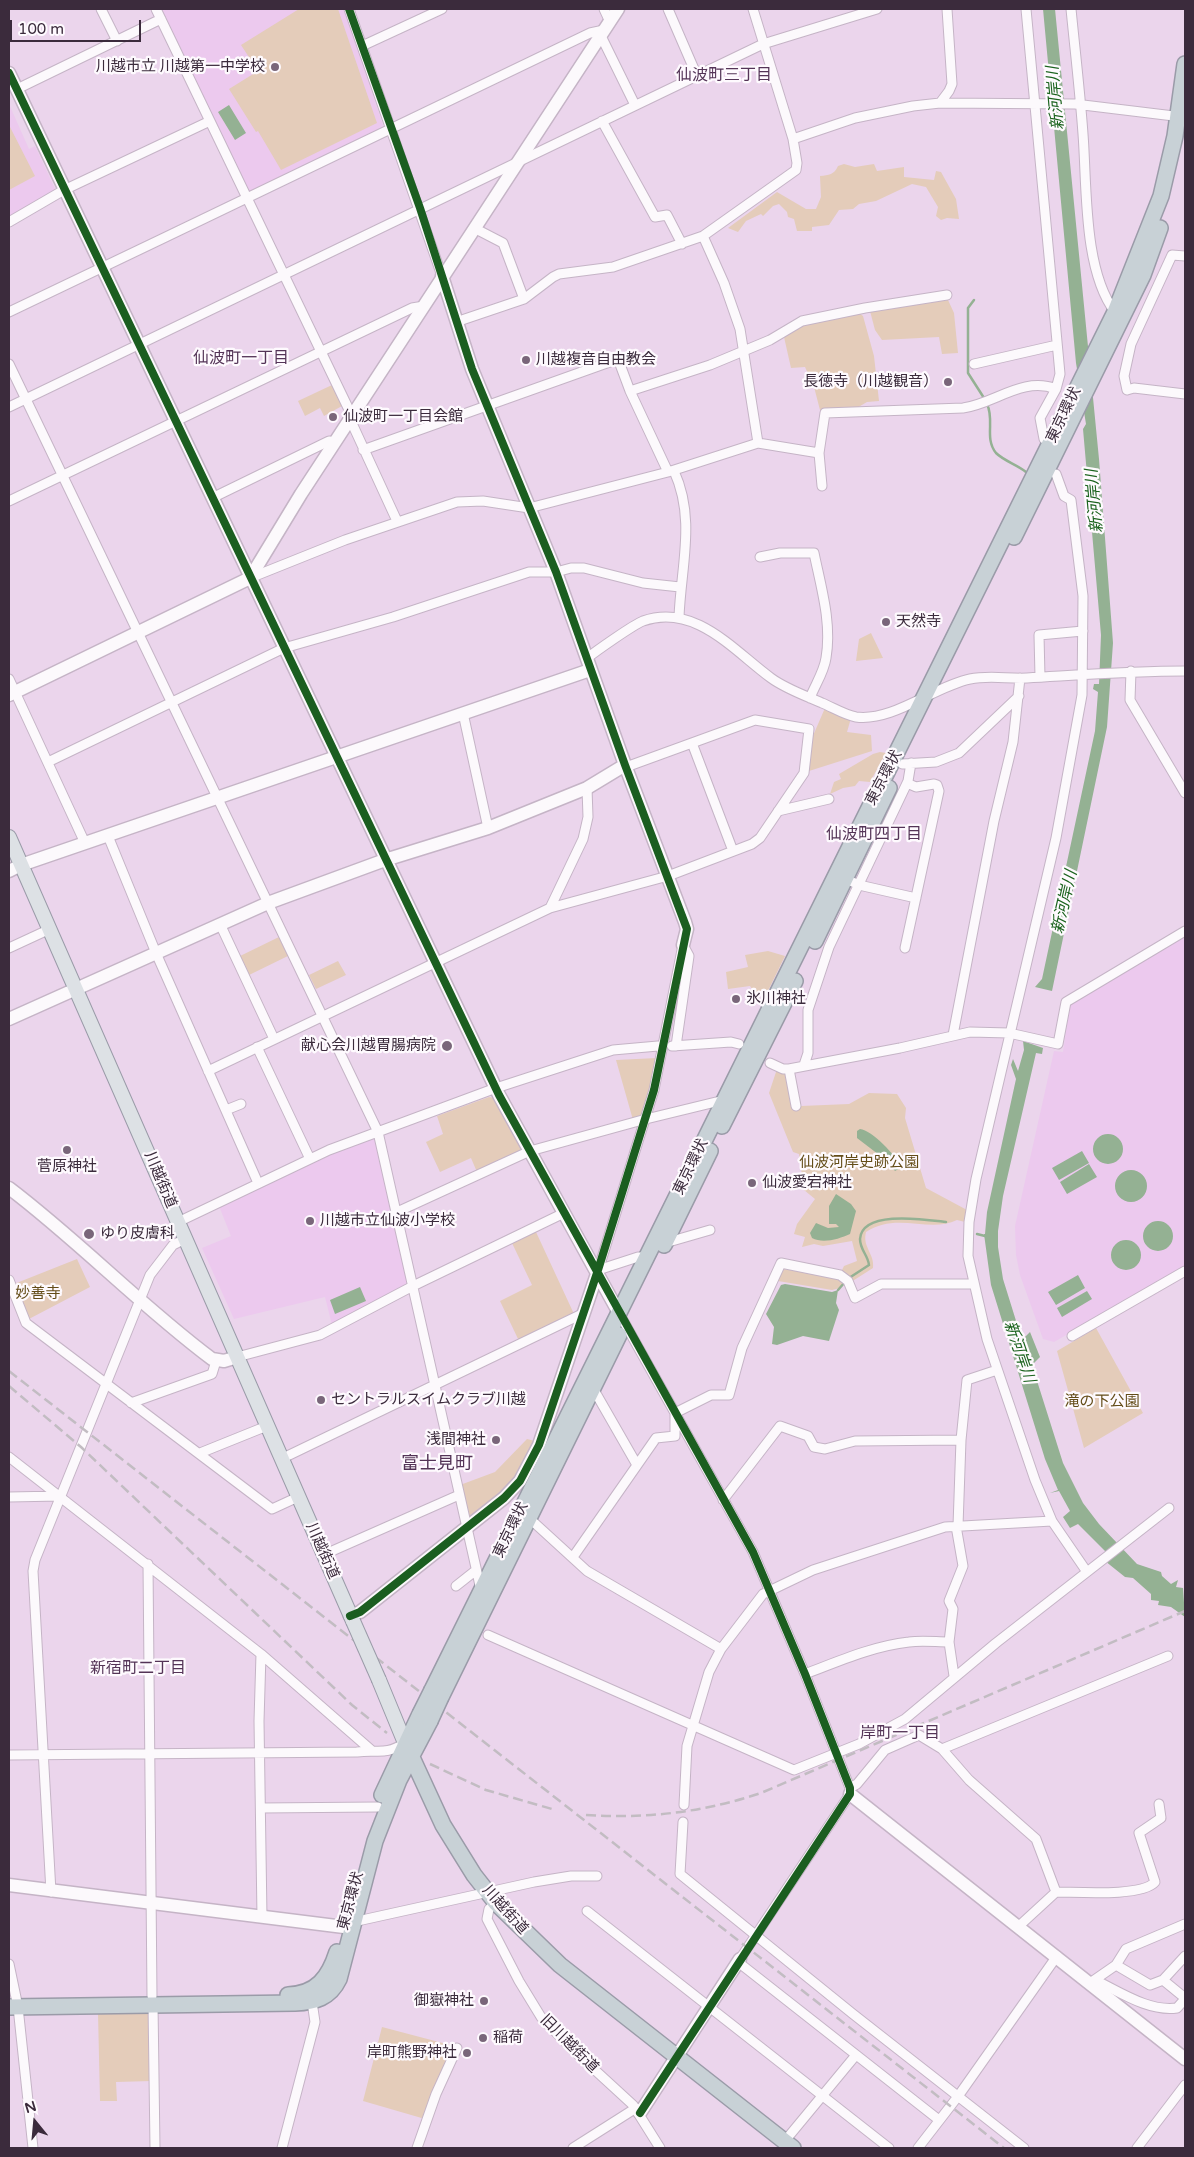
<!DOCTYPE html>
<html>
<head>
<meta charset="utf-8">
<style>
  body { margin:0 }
  #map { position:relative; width:1194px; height:2157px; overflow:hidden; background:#ebd5ec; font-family:"Varela Round",sans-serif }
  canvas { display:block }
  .frame { position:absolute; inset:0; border:10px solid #3b2b3c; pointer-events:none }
  .north { position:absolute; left:10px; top:2097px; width:50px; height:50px; -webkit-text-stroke:4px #fefafe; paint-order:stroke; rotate:343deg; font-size:14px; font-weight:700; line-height:20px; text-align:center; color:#3b2b3c }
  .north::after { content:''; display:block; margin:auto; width:18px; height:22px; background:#3b2b3c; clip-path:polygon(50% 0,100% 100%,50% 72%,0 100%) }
  .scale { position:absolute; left:10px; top:20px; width:131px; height:22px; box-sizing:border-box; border:2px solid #3b2b3c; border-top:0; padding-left:6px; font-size:15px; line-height:18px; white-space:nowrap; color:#3b2b3c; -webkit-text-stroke:4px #fefafe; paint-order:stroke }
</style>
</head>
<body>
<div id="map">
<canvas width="1194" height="2157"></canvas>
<div class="frame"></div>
<div class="north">N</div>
<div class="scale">100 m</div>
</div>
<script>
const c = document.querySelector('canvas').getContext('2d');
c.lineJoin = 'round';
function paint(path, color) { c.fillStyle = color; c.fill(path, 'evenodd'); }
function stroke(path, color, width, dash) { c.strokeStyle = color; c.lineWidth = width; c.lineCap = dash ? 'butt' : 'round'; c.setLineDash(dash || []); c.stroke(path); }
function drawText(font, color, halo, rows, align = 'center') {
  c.font = font + ' "Varela Round","Noto Sans JP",sans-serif'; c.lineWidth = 4.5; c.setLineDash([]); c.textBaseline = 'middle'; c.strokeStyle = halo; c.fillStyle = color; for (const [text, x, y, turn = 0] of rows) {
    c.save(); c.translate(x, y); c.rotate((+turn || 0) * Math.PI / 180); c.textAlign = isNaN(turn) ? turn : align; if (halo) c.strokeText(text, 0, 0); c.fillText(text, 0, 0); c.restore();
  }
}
paint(new Path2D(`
  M157,9H344L383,125L380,129L251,191L247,190Z
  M9,104L29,149L35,146L56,191L9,218Z
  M1185,937V1267L1054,1342L1043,1339L1020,1275L1016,1255L1015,1226L1054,1051L1063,1052L1070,1004Z
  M373,1139L378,1142L408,1281L404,1286L332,1325L325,1297L234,1319L202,1248L231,1236L219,1206L333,1154Z`), '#ecc9ee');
paint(new Path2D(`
  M299,9H338L377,123L281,170L258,131L256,132L229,89L258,71L241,45Z
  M9,125L35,176L9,190Z
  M844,164L855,167L874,164L877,171L904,167V177L934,180L936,171L941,172L956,199L959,219L947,218L941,220L936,216L938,207L926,187L912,184L876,201L859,204L853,209L839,210L829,225L812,227V231H797L794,219L788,217L787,212L779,204L773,206L763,216L761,214L746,221L738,232L728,228L777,192L806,209H816L821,197L820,176C829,175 834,175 838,166Z
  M948,300L954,313L958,353L942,354L939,337L882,340L875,330L870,311Z
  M859,313L863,316L874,356L879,401L867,402L855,409L820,410L814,387L805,367L791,368L784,337L805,324Z
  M332,385L342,406L324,416L320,408L305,416L298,401Z
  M871,633L883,658L856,661L859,639Z
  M825,708L851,718L847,732L871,735L872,751L809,771L812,738Z
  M880,752L886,753L870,782L859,781L855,786L843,788L830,794L834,782L841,779L839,774L873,754Z
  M281,936L290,955L247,976L238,957Z
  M768,951L785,956L767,993L757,996L750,986L728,989L726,972L748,967L745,955Z
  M338,961L346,975L316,989L309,975Z
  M657,1058L642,1117L633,1120L616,1060Z
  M794,1071L801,1106L849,1104L869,1093L897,1094L906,1108L905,1118L926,1188L967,1210L965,1222L957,1220C929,1234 897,1211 866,1232C862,1247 875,1254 873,1268L851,1282L848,1275L841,1272L844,1266L857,1261L852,1241L823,1246L814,1244L802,1247L805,1237L794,1234L797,1224L815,1199L804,1190L799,1154L793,1152L769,1093L776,1072Z
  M489,1097L495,1098L524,1150L477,1172L471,1158L440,1172L426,1142L443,1134L437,1116Z
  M536,1232L574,1314L519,1341L500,1301L532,1285L512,1243Z
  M77,1259L90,1287L27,1320L14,1284Z
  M783,1269L837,1277L844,1282L840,1288L832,1290L778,1281Z
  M1096,1328L1143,1413L1084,1448L1057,1351Z
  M527,1439L535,1441L516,1480L470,1517L466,1515L460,1485L495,1472Z
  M149,2012L152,2081L116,2082L117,2101H100L98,2013Z
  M382,2027L454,2046L425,2119L363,2101Z`), '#e4ccba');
paint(new Path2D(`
  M1043,9H1055L1099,459L1113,643L1107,727L1052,991L1035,987L1042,979L1095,731L1098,692L1093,689L1094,684H1099L1101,635L1083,429L1086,424L1076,363Z
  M229,105L246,133L235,140L218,112Z
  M1023,1041L1043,1048L1042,1054L1036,1053L1003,1196L998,1231V1247L1003,1279L1022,1340L1030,1332L1040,1357L1032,1365L1063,1463L1083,1503L1099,1524L1137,1564L1161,1572L1162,1576L1171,1584L1178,1580L1176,1587L1183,1588L1185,1617L1171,1607L1158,1605L1159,1601L1151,1600V1594L1133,1578L1125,1577L1100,1557L1106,1552L1078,1524L1070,1528L1063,1517L1070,1511L1059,1491L1050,1493L1058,1490L1045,1459L991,1285L984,1234H985L987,1212L1016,1079L1011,1065L1013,1059L1018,1071L1024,1050Z
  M860,1129C872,1130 896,1156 902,1167L895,1171L887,1161L857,1138V1131Z
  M1093 1149a15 15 0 1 1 30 0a15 15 0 1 1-30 0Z
  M1082,1151L1089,1163L1059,1180L1052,1168Z
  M1089,1164L1097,1177L1067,1194L1060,1182Z
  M1115 1186a16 16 0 1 1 32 0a16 16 0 1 1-32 0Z
  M836,1194L851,1204L856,1211L850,1234C839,1239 823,1244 812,1238L810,1233L816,1223L828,1228L839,1227L836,1224H829V1206Z
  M1143 1236a15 15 0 1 1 30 0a15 15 0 1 1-30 0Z
  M1111 1255a15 15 0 1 1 30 0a15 15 0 1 1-30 0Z
  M1078,1275L1085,1288L1056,1305L1048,1292Z
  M785,1284L832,1292L838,1290L836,1303L839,1310L829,1341L803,1336L777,1345L772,1344L774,1327L766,1314L781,1285Z
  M360,1287L366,1301L335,1314L330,1300Z
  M1087,1291L1092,1299L1062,1317L1057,1308Z`), '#94b193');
stroke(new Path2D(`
  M974,300L968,308V373L984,398
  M987,404C995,420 984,438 996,453C1004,461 1018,465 1026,472
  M977,1234L985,1236
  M849,1278L869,1265C868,1255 860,1250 860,1239C862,1209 928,1220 946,1222
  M838,1290L845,1282`), '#94b193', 2.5);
const street = new Path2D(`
  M101,9L117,41
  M156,9L352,416
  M349,9L442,276
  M604,9L610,22
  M668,9L697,76
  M1026,9L1060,374L1056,389L1040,418L1044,439
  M1071,9C1075,50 1080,92 1083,134C1087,185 1083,270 1115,312
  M601,36L635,105
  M362,46L442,9
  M17,89L161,19
  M940,103L949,91L952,84L947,9
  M602,121L655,217L667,215L682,244
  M793,139L855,118L913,106L940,103L1075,104L1182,117
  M9,222L64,190L210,121
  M474,228L503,243L524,299
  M1185,256L1172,255L1131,344L1124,376L1127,390L1134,388L1185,394
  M9,312C203,220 395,125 590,33L604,30
  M456,322L524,299L553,277L559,274L613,267L703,236L796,170L797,163L793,139L753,9
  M9,364L378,1132L481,1590
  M974,364L1057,345
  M630,391L710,365L770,340L802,321L865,308L947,295
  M9,407L763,44L877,9
  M350,419L397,521
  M758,443L819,453
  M363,450L618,359L630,391L668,472
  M674,471C696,519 681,566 679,617
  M1056,474L1064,496L1071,500L1083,596L1082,695L1056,838L976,1179L969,1222L968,1256L987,1339L1035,1480L1052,1521L1087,1572
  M822,486L819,453L825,413L963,408C994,404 1023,376 1056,389
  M212,498L329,441L335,442
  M9,501L412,308L424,306
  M760,557L780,553H814C821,587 832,623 826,658C824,672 815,685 810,698
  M250,578L345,540L457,502L483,501L529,508L668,472L758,443L740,329L724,283L703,236
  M586,659C596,651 633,625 643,621C695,603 733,650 771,678C786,689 804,695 822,703C832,707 845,715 856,717C893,722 935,686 970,679C989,675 1008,679 1027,678C1080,675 1132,671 1185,671
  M1131,671L1130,700L1185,793
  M1040,677L1039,635L1083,631
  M9,679L85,843
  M463,713L488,828
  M692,743L733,851
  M48,762L284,648L393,617L529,572H556L571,568H584L643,583L680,587
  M902,764L936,762L959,753L1019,696
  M778,811L829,799
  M108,836L156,953L258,1183
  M846,879L859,885L916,898
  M550,908L583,839L588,817L587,788
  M220,924L274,1039
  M9,948L50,929
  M905,948L939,791L937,785L934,784L916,787L907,783
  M953,1035L994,821L1013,742L1020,678
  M672,1046L731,1042L739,1044
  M676,1046L689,956L683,945
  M257,1047L310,1159
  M770,1063L783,1069H789L900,1048L970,1032L1009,1033L1058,1044L1066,1002L1185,931
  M804,1065L808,1053V1010L829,947L908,781L911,763
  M789,1069L796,1106
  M208,1071L550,908L668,876L752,844L760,838L804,773L809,729L755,720L626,767
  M226,1110L241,1104
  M397,1212L530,1151L646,1119L724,1100
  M178,1222L329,1150L496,1088L613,1050L658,1046
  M665,1243L710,1230
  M598,1270L638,1257H646
  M597,1274L654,1090L683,945
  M9,1280L26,1323L272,1509L298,1497
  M619,1313L753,1552L805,1674L850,1788V1794L740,1959
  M1072,1336L1185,1271
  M237,1357L320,1335L413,1286L564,1213
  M594,1390L637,1465
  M131,1403L212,1374L216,1361
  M200,1453L267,1426
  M9,1457L261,1654L371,1750
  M281,1459L584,1313
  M9,1497L60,1496
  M723,1500L780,1426L808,1436L814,1447L825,1449L855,1441L961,1440
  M529,1518L587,1571L721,1649
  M958,1526L961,1440L967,1380L997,1370
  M323,1555L459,1495
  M573,1557L656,1438L675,1436V1413L711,1395H729L742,1348L781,1263L840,1275L848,1281L855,1298L881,1284H973
  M148,1564L152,1996
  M456,1586L475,1571
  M488,1635L794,1770L859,1744L905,1719L996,1643L1169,1508
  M261,1654L259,1721L262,1917
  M805,1674C839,1661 873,1646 909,1642C922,1640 936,1642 949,1642
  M954,1676L949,1642L953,1609L949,1601L963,1566L956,1526
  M942,1749L1168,1656
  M9,1755L357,1752C379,1749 384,1756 405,1743
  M850,1788L857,1784L885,1750L919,1735L942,1749L969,1780L1036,1839L1056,1892
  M684,1805L687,1746L709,1672L721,1649L763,1594L813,1570L945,1527L1052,1521
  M261,1808L378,1807
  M683,1822L680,1874L853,2014L1024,2148
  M51,1892L33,1571L35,1560L150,1275L173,1245L185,1239
  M496,1903L489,1909L487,1919L519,1981L541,2017L572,2049L633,2105L660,2148
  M587,1911L889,2148
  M353,1922L534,1882L571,1876H597
  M1019,1926L1056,1892C1077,1892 1142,1897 1155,1882L1139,1833L1161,1818L1159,1804
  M738,1962L939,2120
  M9,1964L18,2007L33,2148
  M1116,1965L1150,1985L1163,1980L1185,1956
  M1095,1980C1120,1992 1149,2012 1177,2008L1185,1999
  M1163,1980L1185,1998
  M1090,1983L1116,1965L1126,1949L1185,1924
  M153,2004L155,2148
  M784,2142L856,2055
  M282,2148L315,2022L312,2002
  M417,2148L436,2094L457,2048
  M573,2148L636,2108
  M918,2148L959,2095L1057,1956
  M1137,2148L1185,2085`);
const secondary = new Path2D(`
  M9,73L499,1095L619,1313
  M442,276L472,369L556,572L625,765L685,922L687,929L683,945
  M9,695L250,578L301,494L618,9
  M9,871L21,865L590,670
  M9,1019L268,903L385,860L488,828L587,788L625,765
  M9,1188C79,1241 141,1306 212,1359L224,1361L237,1357
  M350,1616L360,1612L504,1498L520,1481L539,1445L597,1274
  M850,1794L1185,2059
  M9,1885L344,1927
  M640,2113L740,1959`);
const primary = new Path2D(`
  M9,837L353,1621
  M379,1680L405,1743`);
const highway = new Path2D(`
  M1014,537L1143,275L1160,228
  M815,941L889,788
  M722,1126L795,981
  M664,1245L710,1151
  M432,1690L1115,312L1161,196L1175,136L1185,64
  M441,1697L619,1335
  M409,1751L443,1825L474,1875L496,1903L560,1965L793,2148
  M382,1795L420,1714
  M288,1995C317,1994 329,1977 337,1952
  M9,2007L295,2003C315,2002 330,1998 339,1979L375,1841L399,1780L430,1721`);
stroke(street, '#c5b4c6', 11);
stroke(secondary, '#c5b4c6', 15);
stroke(primary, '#9a9ba8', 16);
stroke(highway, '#9a9ba8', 18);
stroke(street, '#fcf9fc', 9);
stroke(secondary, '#fcf9fc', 12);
stroke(primary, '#dde1e5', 14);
stroke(highway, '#c8d1d6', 15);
stroke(new Path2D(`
  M9,1371L1004,2148
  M9,1386L81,1447L352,1705L387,1733
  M430,1764L486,1790L552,1809
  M586,1815C647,1819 704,1812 761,1793L1185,1611`), '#c2bcc2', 2.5, [10, 5]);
const primaryBridge = new Path2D(`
  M353,1621L379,1680`);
const highwayBridge = new Path2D(`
  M420,1714L432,1690
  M430,1721L441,1697`);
stroke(primaryBridge, '#9a9ba8', 16, []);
stroke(highwayBridge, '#9a9ba8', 18, []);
stroke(primaryBridge, '#dde1e5', 14);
stroke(highwayBridge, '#c8d1d6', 15);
stroke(new Path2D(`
  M349,9L420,208L472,369L556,572L625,765L687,929L654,1090L598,1270L539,1445L520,1481L504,1498L360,1612L350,1616
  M9,73L499,1095L753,1552L805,1674L850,1788V1794L640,2113`), '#1b5e20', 8);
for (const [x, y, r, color] of [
  [275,67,5,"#79667a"],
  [526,360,5,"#79667a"],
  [948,382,5,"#79667a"],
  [333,417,5,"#79667a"],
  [886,622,5,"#79667a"],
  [736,999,5,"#79667a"],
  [447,1046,6,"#79667a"],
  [67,1150,5,"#79667a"],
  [752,1183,5,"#79667a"],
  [310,1221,5,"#79667a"],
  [89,1234,6,"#79667a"],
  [321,1400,5,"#79667a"],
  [496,1440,5,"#79667a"],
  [484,2001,5,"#79667a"],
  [483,2038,5,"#79667a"],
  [467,2053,5,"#79667a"]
]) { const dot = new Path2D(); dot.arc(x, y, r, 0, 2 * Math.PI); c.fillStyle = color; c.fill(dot); stroke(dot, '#fefafe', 2); }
drawText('15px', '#3b2b3c', '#fefafe', [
  ["川越市立 川越第一中学校",265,67,"right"],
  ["川越複音自由教会",536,360],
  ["長徳寺（川越観音）",938,382,"right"],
  ["仙波町一丁目会館",343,417],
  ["天然寺",896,622],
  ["氷川神社",746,999],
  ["献心会川越胃腸病院",436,1046,"right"],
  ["菅原神社",67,1167,"center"],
  ["仙波愛宕神社",762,1183],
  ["川越市立仙波小学校",320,1221],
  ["ゆり皮膚科",100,1234],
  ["セントラルスイムクラブ川越",331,1400],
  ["浅間神社",486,1440,"right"],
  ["御嶽神社",474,2001,"right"],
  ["稲荷",493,2038],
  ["岸町熊野神社",457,2053,"right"]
], 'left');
drawText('15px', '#3b2b3c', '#fefafe', [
  ["東京環状",1064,415,-64],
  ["東京環状",884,778,-62],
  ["東京環状",691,1167,-64],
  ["川越街道",160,1180,67],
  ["東京環状",511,1530,-64],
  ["川越街道",322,1551,66],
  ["東京環状",351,1901,-75],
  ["川越街道",505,1910,48],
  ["旧川越街道",569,2044,45]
]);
drawText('15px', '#644d19', '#fefafe', [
  ["仙波河岸史跡公園",859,1163],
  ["妙善寺",38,1294],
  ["滝の下公園",1102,1402]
]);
drawText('16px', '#543457', '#fefafe', [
  ["仙波町三丁目",724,76],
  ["仙波町一丁目",241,359],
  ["仙波町四丁目",874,835],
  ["新宿町二丁目",138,1669],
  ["岸町一丁目",900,1734]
]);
drawText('italic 16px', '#1b631e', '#fefafe', [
  ["新河岸川",1056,98,-95],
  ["新河岸川",1095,501,-95],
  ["新河岸川",1065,902,-77],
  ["新河岸川",1019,1352,71]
]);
drawText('18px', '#543457', '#fefafe', [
  ["富士見町",437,1464]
]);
</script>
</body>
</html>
